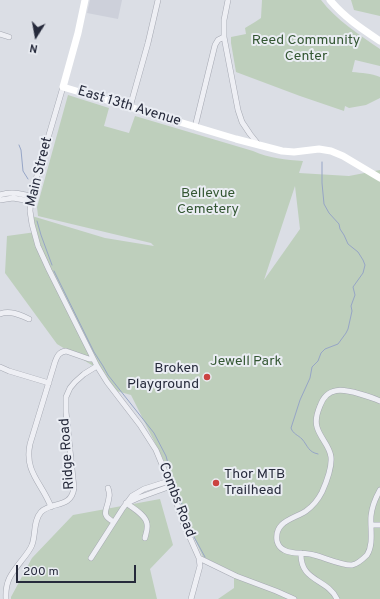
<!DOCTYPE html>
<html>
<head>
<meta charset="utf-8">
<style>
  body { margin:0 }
  #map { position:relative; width:380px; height:599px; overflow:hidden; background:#dbdee5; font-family:Overpass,sans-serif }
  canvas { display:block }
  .north { position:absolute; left:16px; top:16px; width:40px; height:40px; -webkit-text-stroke:3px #eaedf3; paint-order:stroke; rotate:191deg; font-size:11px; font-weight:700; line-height:16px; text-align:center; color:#262a3b }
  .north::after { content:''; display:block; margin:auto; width:14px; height:18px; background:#262a3b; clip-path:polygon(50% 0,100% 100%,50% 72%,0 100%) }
  .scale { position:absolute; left:16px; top:565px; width:120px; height:18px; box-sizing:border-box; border:2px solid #262a3b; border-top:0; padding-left:5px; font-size:12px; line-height:14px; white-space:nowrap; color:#262a3b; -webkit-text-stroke:3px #eaedf3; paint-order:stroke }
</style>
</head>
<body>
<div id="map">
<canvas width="380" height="599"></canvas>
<div class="north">N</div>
<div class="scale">200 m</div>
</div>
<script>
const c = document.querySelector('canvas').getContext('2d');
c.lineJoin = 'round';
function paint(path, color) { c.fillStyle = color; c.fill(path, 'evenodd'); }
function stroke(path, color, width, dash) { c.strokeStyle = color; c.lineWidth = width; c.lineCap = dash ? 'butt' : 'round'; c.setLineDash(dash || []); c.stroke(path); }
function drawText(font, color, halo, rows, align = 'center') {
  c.font = font + ' Overpass,sans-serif'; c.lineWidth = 4; c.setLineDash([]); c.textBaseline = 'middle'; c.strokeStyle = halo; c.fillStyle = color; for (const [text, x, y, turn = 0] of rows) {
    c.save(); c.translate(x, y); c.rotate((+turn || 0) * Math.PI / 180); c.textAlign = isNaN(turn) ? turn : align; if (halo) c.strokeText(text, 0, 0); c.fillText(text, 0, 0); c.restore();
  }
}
paint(new Path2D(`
  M90,0H122L118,19L87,13Z`), '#cdd0da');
paint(new Path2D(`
  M262,0H321C335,19 361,36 380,49V66L355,60L352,72C362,73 371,73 380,77V98L366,105L349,108L345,106L344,111L300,96L236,72L231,43V37L246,34L245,28L255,22L261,18Z
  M351,0H380V16L354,10Z
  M68,95L109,108L104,126L129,133L135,116L253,151C269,158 286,160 303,161L299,173L349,176L380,170V599H218L234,588V572L203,557L191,531L166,465L131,395L113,390L105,373L57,344L5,273L7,236L36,232L32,216L105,238L154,246L151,243L38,216L37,207ZM295,186L300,229L264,280Z
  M160,499L173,545L150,569L157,599H11V597L32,558L73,515Z`), '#becfbc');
stroke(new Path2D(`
  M19,145L21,150L23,171L28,179
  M37,221L41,235L52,265
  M54,271L94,352L103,366L108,375L154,433L166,456L169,467L182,504
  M318,454C308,452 308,446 302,439C298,435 293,434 291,428L300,400L310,378L312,367L318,361L321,353L325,349L338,344L346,333L348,329L352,311L351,306L355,295L353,287L363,273L365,265L363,260L358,252L348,244L344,235L340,229L339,224L329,213L324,204L322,183V162
  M186,515L194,537L205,557`), '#96a5c6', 1);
const street = new Path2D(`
  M228,0L224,20V37L238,110L242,122L250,134L258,144
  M0,34L9,37
  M63,87L31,196L30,211L32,224L38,246L49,270L97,366L107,382L140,425L156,450L171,486L183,522L199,558L236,576L276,591L294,599
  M130,107L148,43L158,0
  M195,127L215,45L218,40L224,37
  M0,195C11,191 20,194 31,196
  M0,200L13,198L30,201
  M0,314C10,310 20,315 29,319
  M0,367L9,371L49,383
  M380,401C374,398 367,396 360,394C343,389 327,386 320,406C317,413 315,420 317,427C320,438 330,446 331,457C332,467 326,483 322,492C318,500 313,506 306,511C294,519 274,521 277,541C278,545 280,548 284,550C293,555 304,552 314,555C323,557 343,566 352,565C358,564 363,559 367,555C374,544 370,528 371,516C372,506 375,499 380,490
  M108,488C109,491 110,494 109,497C108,510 99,514 114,522
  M126,503C133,508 146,515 147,524C148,529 146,533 145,538
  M127,503L138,498L171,486
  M51,507C42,483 24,472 30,444L55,362C57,356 59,352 66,351L89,359H93
  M371,525H380
  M301,553C300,582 327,578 337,599
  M91,558L123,508L132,496L144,489L169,481
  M6,599C5,581 11,574 22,560C26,555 30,550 32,545C36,534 33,521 41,512C52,501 71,509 74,488L66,412V397L70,388L75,382L84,374L97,366
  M191,599L200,566L199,558`);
stroke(street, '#a5a8b2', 6);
stroke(street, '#eeeff4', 5);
stroke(new Path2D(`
  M85,0L78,33L63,87L236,139L282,151L294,152L319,149L331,151L343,156L380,178
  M330,0C344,17 362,29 380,41`), '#fff', 7);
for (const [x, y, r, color] of [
  [207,377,4,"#cb4340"],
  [216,483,4,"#cb4340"]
]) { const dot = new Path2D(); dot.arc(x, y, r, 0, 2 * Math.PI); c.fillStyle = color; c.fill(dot); stroke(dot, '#eaedf3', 1.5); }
drawText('14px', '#345733', '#eaedf3', [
  ["Reed Community",306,41],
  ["Center",306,57],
  ["Bellevue",208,194],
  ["Cemetery",208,210],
  ["Jewell Park",246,362]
]);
drawText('14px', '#262a3b', '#eaedf3', [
  ["East 13th Avenue",129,107,17],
  ["Main Street",40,172,-76],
  ["Ridge Road",68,454,-94],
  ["Combs Road",176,500,69]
]);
drawText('14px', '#262a3b', '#eaedf3', [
  ["Broken",199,369],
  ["Playground",199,385],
  ["Thor MTB",224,475,"left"],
  ["Trailhead",224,491,"left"]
], 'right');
</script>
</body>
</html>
